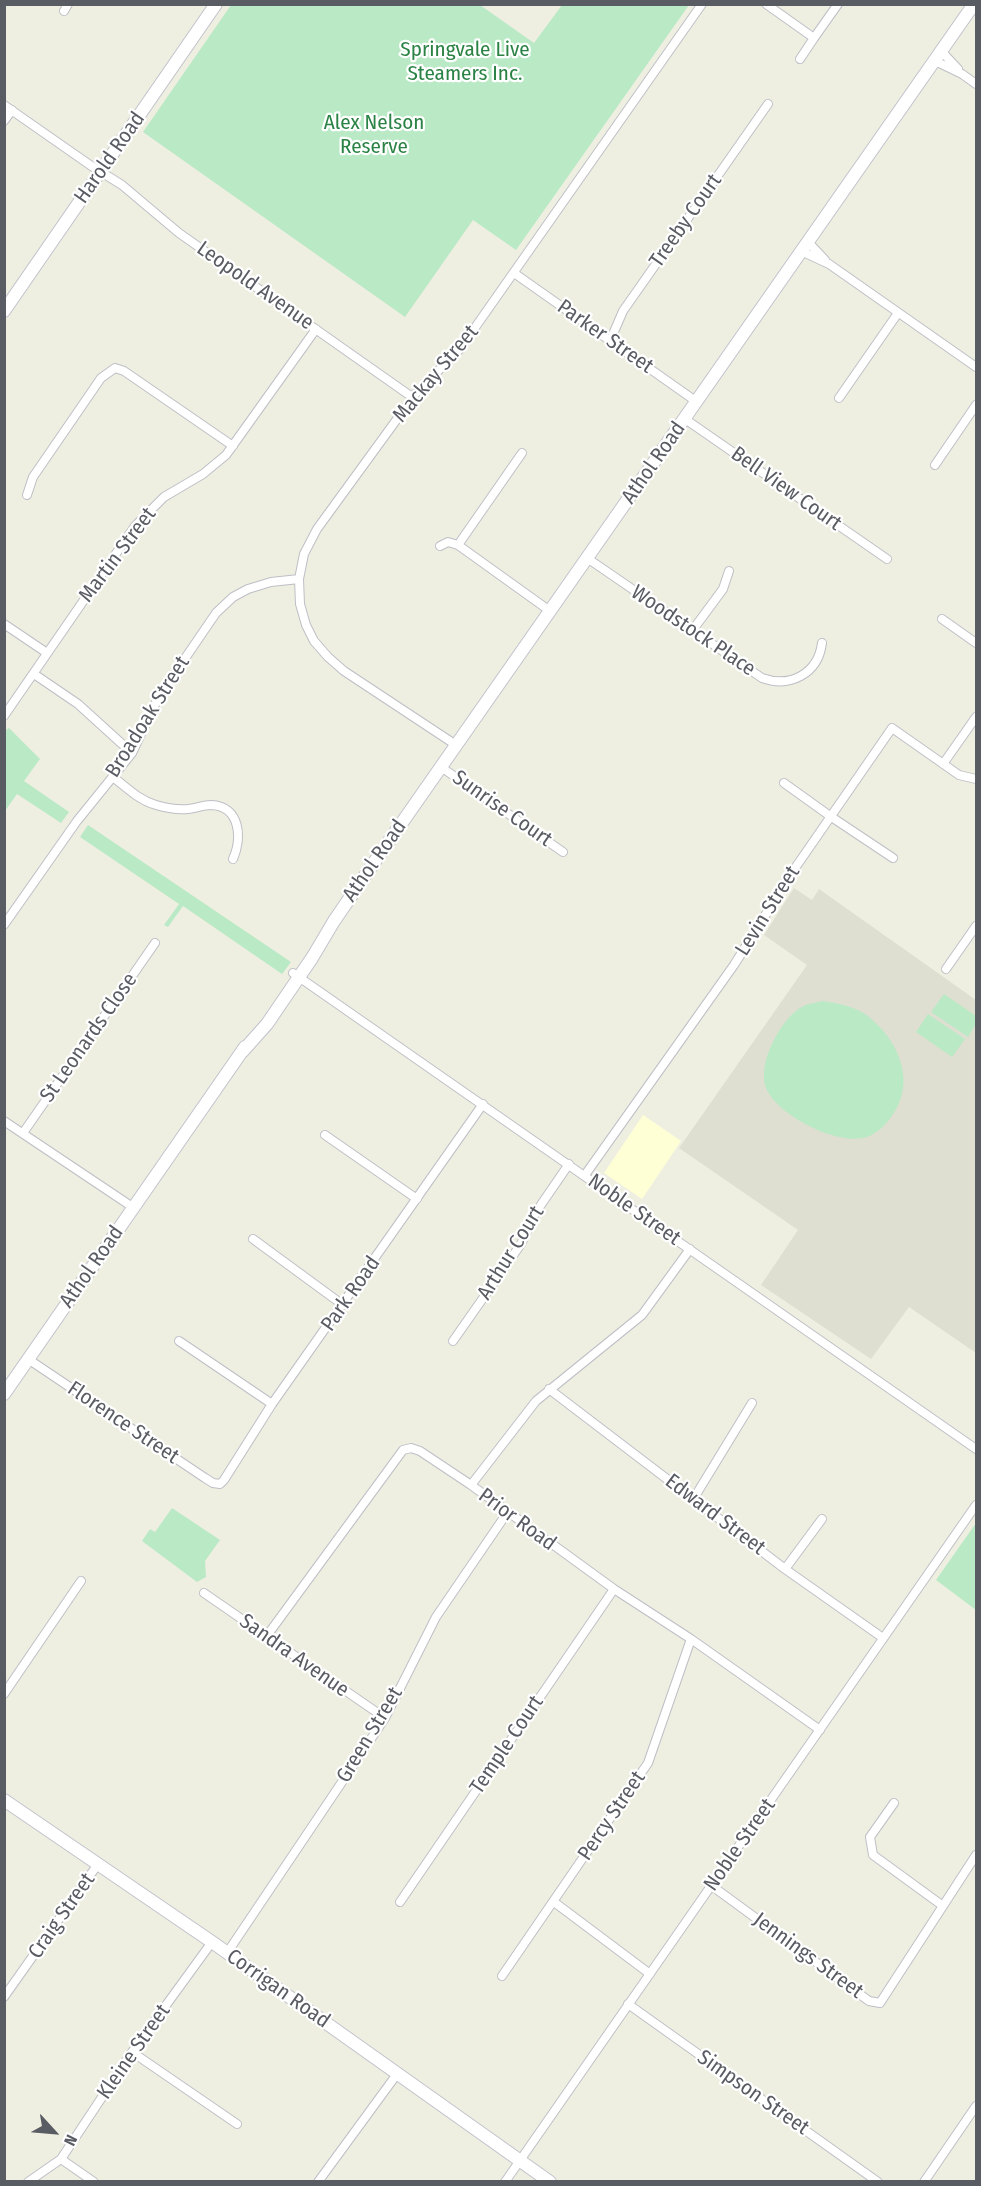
<!DOCTYPE html>
<html>
<head>
<meta charset="utf-8">
<style>
  body { margin:0 }
  #map { position:relative; width:981px; height:2186px; overflow:hidden; background:#eeefe1; font-family:"Fira Sans Condensed",sans-serif }
  canvas { display:block }
  .frame { position:absolute; inset:0; border:6px solid #5a5c64; pointer-events:none }
  .north { position:absolute; left:24px; top:2102px; width:60px; height:60px; -webkit-text-stroke:4px #fff; paint-order:stroke; rotate:116deg; font-size:16px; font-weight:700; line-height:24px; text-align:center; color:#5a5c64 }
  .north::after { content:''; display:block; margin:auto; width:21px; height:27px; background:#5a5c64; clip-path:polygon(50% 0,100% 100%,50% 72%,0 100%) }
</style>
</head>
<body>
<div id="map">
<canvas width="981" height="2186"></canvas>
<div class="frame"></div>
<div class="north">N</div>
</div>
<script>
const c = document.querySelector('canvas').getContext('2d');
c.lineJoin = 'round';
function paint(path, color) { c.fillStyle = color; c.fill(path, 'evenodd'); }
function stroke(path, color, width, dash) { c.strokeStyle = color; c.lineWidth = width; c.lineCap = dash ? 'butt' : 'round'; c.setLineDash(dash || []); c.stroke(path); }
function drawText(font, color, halo, rows, align = 'center') {
  c.font = font + ' "Fira Sans Condensed",sans-serif'; c.lineWidth = 4.5; c.setLineDash([]); c.textBaseline = 'middle'; c.strokeStyle = halo; c.fillStyle = color; for (const [text, x, y, turn = 0] of rows) {
    c.save(); c.translate(x, y); c.rotate((+turn || 0) * Math.PI / 180); c.textAlign = isNaN(turn) ? turn : align; if (halo) c.strokeText(text, 0, 0); c.fillText(text, 0, 0); c.restore();
  }
}
paint(new Path2D(`
  M643,1115L681,1141L642,1199L604,1173Z`), '#ffffd6');
paint(new Path2D(`
  M794,888L812,900L819,889L976,1000V1353L909,1307L871,1359L761,1285L798,1230L679,1148L807,965L764,935Z`), '#dedfd0');
paint(new Path2D(`
  M231,5H480L534,43L562,5H689L516,250L473,220L405,317L143,132Z
  M9,728L40,759L24,781L69,812L61,823L17,794L5,811L4,731Z
  M88,825L291,962L282,974L183,906L168,927L164,925L179,904L80,837Z
  M944,994L976,1016V1024L968,1037L931,1012Z
  M822,1001C837,1003 853,1006 865,1014C898,1038 918,1082 891,1117C885,1126 874,1136 863,1138C834,1144 777,1115 766,1088C757,1063 780,1021 800,1008C806,1004 815,1003 822,1001Z
  M928,1014L965,1039L952,1057L916,1032Z
  M172,1508L220,1540L205,1561L206,1577L197,1582L142,1541L150,1529L155,1532Z
  M976,1523V1610L936,1580Z`), '#bae9c6');
const street = new Path2D(`
  M766,4L814,38L838,4
  M64,11L68,4
  M941,51L958,69
  M800,59L814,38
  M935,61L962,74L976,84
  M4,105L90,165L122,185L179,233L412,397
  M4,121L12,110
  M808,242L825,260
  M801,251L829,264L976,367
  M514,273L697,402
  M610,341L623,311L768,104
  M839,398L898,313
  M685,419L887,559
  M522,453L458,545L550,611
  M935,465L976,405
  M27,495L33,477L101,378L115,368L124,371L233,446
  M440,546L448,542L458,545
  M587,558L762,678C790,688 818,674 822,643
  M942,619L976,643
  M4,624L47,653
  M692,631L723,589L729,571
  M34,674L78,704L132,753
  M4,716L135,526L164,497L203,474L226,455L316,329
  M456,745L344,671L328,657L314,641L306,625L300,604L299,579L304,554L317,529L416,393L460,349L702,4
  M943,764L976,717
  M441,767L563,852
  M113,777C127,788 139,800 156,805C166,808 178,810 188,809C196,808 204,805 211,805C241,806 242,839 233,859
  M784,783L830,816L893,858
  M4,925L77,821L132,753L158,698L216,613L233,597L248,589L271,582L299,579
  M946,969L976,926
  M293,973L976,1449
  M4,1121L134,1208
  M23,1133L155,943
  M325,1135L417,1199
  M585,1175L734,965L793,871L892,728L959,775L976,779
  M253,1239L343,1305
  M179,1341L272,1404
  M453,1341L521,1244L536,1212L569,1164
  M28,1359L205,1478L213,1483L220,1484L224,1480L272,1404L483,1104
  M549,1389L785,1569L883,1638
  M471,1485L536,1401L642,1315L690,1249
  M694,1498L752,1403
  M785,1569L822,1519
  M204,1593L385,1718
  M266,1637L403,1450L411,1448L420,1451L471,1485L614,1589L691,1639L820,1730
  M4,1694L81,1581
  M894,1803L870,1837L873,1855L943,1906
  M712,1886L869,2001L880,2003L976,1855
  M400,1902L614,1589
  M554,1902L650,1974
  M227,1953L385,1718L436,1617L507,1513
  M502,1976L648,1763L691,1639
  M4,1997L98,1864
  M628,2004L878,2182
  M132,2052L237,2124
  M61,2159L94,2182
  M28,2182L61,2159L132,2052L212,1942
  M318,2182L397,2074
  M505,2182L976,1505
  M924,2182L976,2106`);
const secondary = new Path2D(`
  M4,311L216,4
  M242,1052L267,1024L312,958L334,921L371,867L974,4
  M4,1394L245,1047
  M4,1800L212,1942L550,2182`);
stroke(street, '#bebfc6', 10);
stroke(secondary, '#c1c2cc', 14);
stroke(street, '#fff', 8);
stroke(secondary, '#fff', 12);
drawText('21px', '#2a8244', '#fff', [
  ["Springvale Live",465,50],
  ["Steamers Inc.",465,74],
  ["Alex Nelson",374,123],
  ["Reserve",374,147]
]);
drawText('21px', '#5a5c64', '#fff', [
  ["Harold Road",110,158,-55],
  ["Treeby Court",686,221,-55],
  ["Leopold Avenue",255,286,35],
  ["Parker Street",605,337,35],
  ["Mackay Street",436,374,-50],
  ["Athol Road",654,463,-55],
  ["Bell View Court",786,489,35],
  ["Martin Street",118,555,-53],
  ["Woodstock Place",693,631,34],
  ["Broadoak Street",148,717,-58],
  ["Sunrise Court",502,809,35],
  ["Athol Road",375,861,-55],
  ["Levin Street",768,911,-58],
  ["St Leonards Close",89,1038,-55],
  ["Noble Street",634,1210,35],
  ["Arthur Court",511,1253,-58],
  ["Athol Road",92,1267,-55],
  ["Park Road",351,1294,-55],
  ["Florence Street",123,1423,34],
  ["Edward Street",715,1515,37],
  ["Prior Road",517,1520,36],
  ["Sandra Avenue",294,1656,35],
  ["Green Street",370,1735,-59],
  ["Temple Court",507,1745,-56],
  ["Percy Street",612,1816,-56],
  ["Noble Street",740,1845,-55],
  ["Craig Street",62,1916,-55],
  ["Jennings Street",808,1956,36],
  ["Corrigan Road",278,1989,35],
  ["Kleine Street",134,2052,-55],
  ["Simpson Street",753,2093,35]
]);
</script>
</body>
</html>
